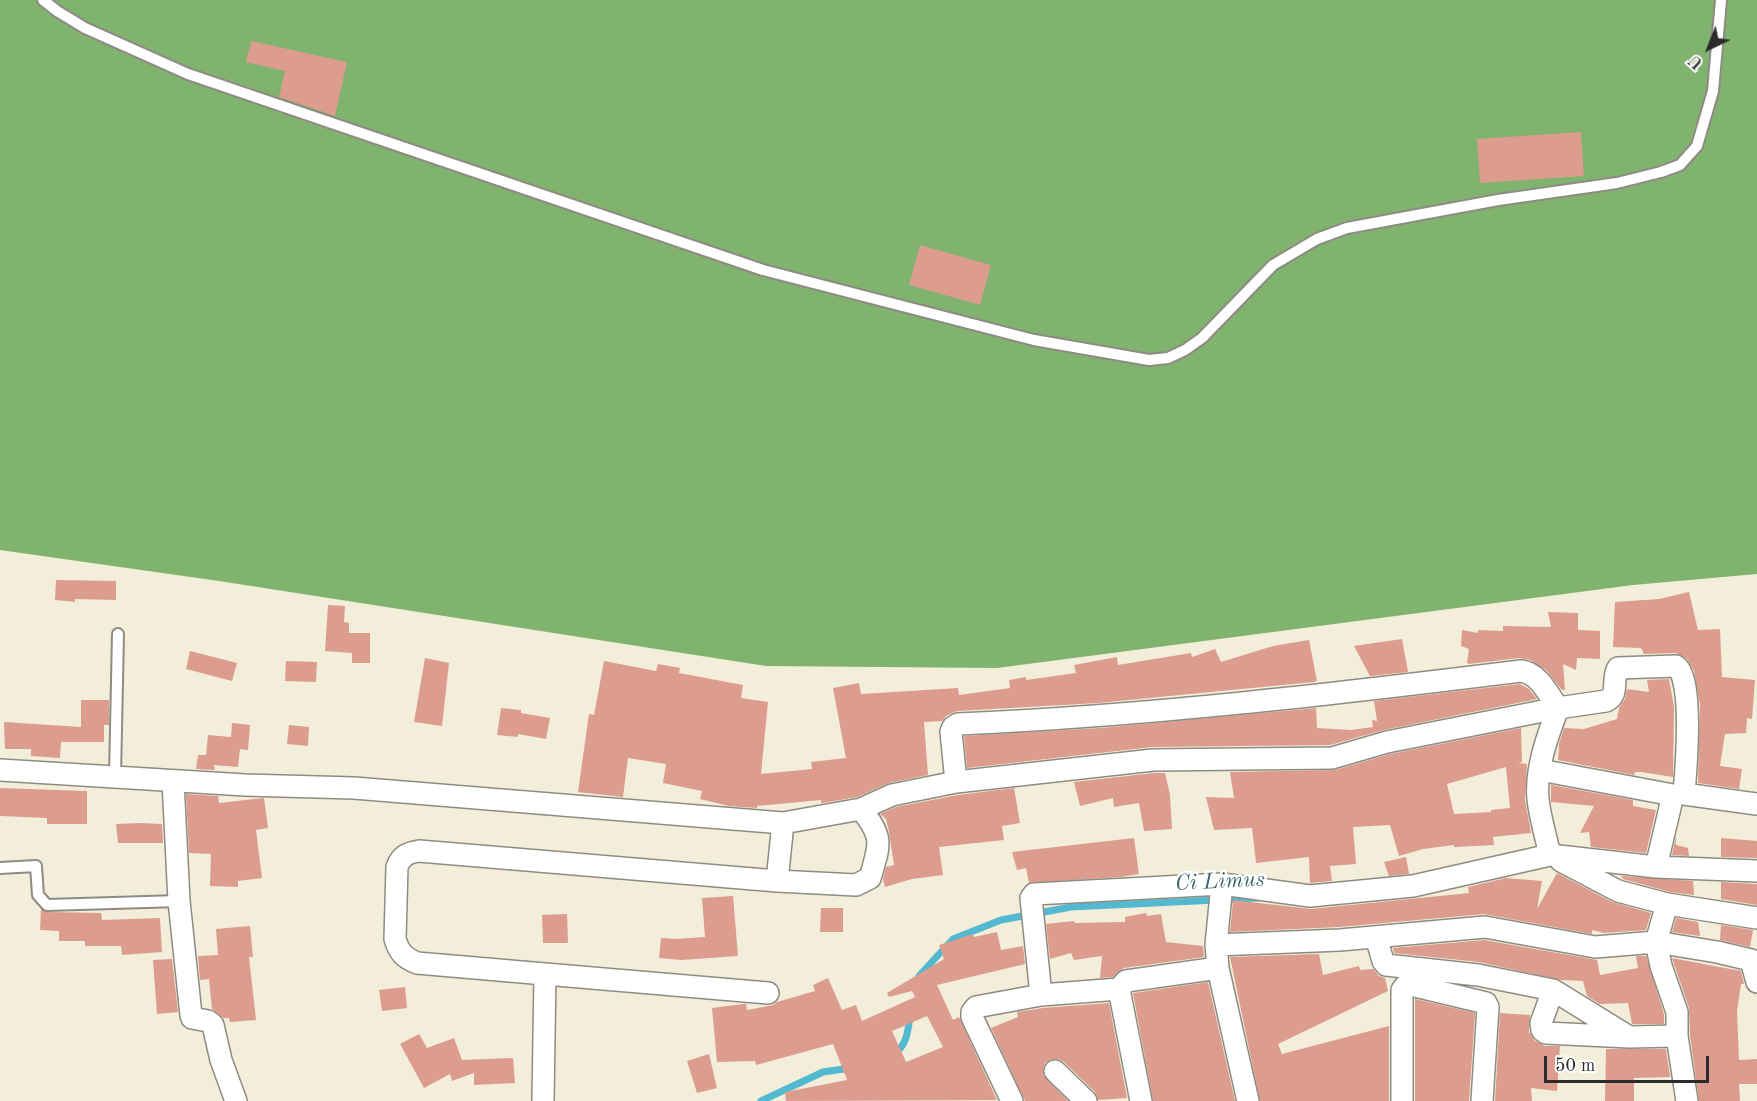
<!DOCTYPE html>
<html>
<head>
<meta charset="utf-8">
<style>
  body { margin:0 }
  #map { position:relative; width:1757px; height:1101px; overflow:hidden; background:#f2eeda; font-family:"Old Standard TT",serif }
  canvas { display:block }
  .north { position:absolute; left:1679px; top:18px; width:60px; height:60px; -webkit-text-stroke:4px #fff; paint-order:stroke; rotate:223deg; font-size:16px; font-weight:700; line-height:24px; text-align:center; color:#2b2b2b }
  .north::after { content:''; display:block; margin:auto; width:21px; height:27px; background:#2b2b2b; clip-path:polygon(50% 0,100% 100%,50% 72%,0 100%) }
  .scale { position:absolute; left:1544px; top:1056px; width:165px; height:27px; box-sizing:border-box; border:3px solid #2b2b2b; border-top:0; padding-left:8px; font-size:18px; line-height:21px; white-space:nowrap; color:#2b2b2b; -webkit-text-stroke:4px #fff; paint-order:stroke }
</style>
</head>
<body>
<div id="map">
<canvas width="1757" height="1101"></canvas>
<div class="north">U</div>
<div class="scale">50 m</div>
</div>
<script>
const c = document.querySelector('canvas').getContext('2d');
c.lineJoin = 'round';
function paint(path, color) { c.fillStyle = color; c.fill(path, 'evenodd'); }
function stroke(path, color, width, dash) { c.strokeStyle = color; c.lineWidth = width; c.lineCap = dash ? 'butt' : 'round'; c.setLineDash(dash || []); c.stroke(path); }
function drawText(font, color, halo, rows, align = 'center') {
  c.font = font + ' "Old Standard TT",serif'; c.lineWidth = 5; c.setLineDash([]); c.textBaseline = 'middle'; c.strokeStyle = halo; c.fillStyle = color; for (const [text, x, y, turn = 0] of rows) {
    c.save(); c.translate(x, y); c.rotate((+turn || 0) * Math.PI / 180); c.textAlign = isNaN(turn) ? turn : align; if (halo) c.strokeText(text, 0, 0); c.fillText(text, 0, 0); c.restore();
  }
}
paint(new Path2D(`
  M0,0H1757V574L1633,585L997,668L766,666L219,581L0,550Z`), '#7fb36e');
stroke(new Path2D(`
  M919,976L953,939L1001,920L1071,907L1258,898
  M894,1054C907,1045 908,1031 910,1016
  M761,1101L823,1072L851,1068`), '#52b9d0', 7);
paint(new Path2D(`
  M251,41L347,62L335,116L279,97L285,71L246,62Z
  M1581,132L1584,176L1480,183L1477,139Z
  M920,245L991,265L980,305L909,285Z
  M56,580L116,581V600L75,599V602L55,600Z
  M1689,592L1698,630L1720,629L1722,677L1755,680L1752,719L1747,718L1746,733L1725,734L1720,766L1742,769L1739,789L1698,783L1700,705L1694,671L1687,659L1676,653L1644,654L1641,648L1613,647L1615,602L1659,599Z
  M328,605L345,606L344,622L349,623V633H370V663H352V653L325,651Z
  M1548,612L1578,613V630L1600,631V659L1577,658L1576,670L1563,664L1565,690H1562L1546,670L1530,660L1519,658L1469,664L1467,663L1469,649L1461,646L1462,630L1478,633V630L1503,631V626L1551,627Z
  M1402,639L1408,672L1370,676L1354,646Z
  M1309,640L1317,681L1314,682L1098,703L957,711L946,716L942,721L924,722L928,775L889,783L857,797L823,803H821V800L757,806V808L729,806L700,799L702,791L663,783L666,764L628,758L623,797L578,792L589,714L594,715L604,661L656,671L658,664L680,668L679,673L743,685L741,698L768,702L761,774L812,769L811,762L846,758L833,688L859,683L861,694L958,688L959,695L1010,688L1009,680L1026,677V680L1076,673L1074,665L1117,657L1118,665L1191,653L1192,657L1215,649L1221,662L1273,646Z
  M190,651L237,663L232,681L186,669Z
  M425,658L449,663L442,726L414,722Z
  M286,661L317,662L316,682L285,681Z
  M1669,679L1674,707L1673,777L1641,772H1635L1634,775L1558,760L1559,744L1564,728L1584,729L1617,719L1619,708L1625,699L1627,689L1649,692L1647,680Z
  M1520,684L1529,689L1537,699L1384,730L1330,745L1152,747L967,768L964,736L1100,728L1316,708L1317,728L1351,730L1373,727L1372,720L1377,721L1374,701Z
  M81,700H109V725H104V742H61L60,758L31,756V749H5L4,722L81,727Z
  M501,708L521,710V713L550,718L546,739L518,734V737L497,735Z
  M232,723L250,725L248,750L240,749L238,767L214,765L215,770L196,769L198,755H206L208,735L231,737Z
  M289,725L309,727L308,746L287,744Z
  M1521,728L1522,762L1518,763L1527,764L1525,800L1531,833L1493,837L1494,845L1454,847V845L1423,849L1399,856L1390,825L1353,827L1356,864L1330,866L1332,881L1310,883L1309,857L1256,863L1252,828L1214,830L1206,797L1234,798L1230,772L1335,770L1390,754ZM1506,767L1510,808L1491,810V812L1454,814L1447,784Z
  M1154,773H1165L1170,795L1172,829L1144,831L1139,803L1114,807L1113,798L1080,806L1074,782Z
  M1551,785L1633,800V806L1656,810L1646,853L1591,847L1589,832L1580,833L1594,806L1551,802Z
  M0,788L87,791V824H47V818L0,816Z
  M1014,788L1020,823L1002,826L1004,840L939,847L943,875L912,879L885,887L883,879L886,867L894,865L889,832L886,819L880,814L896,807L958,795Z
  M186,794L218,796L219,803L264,798L268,828L256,830L262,878L238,881V887L210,886L211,854L189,853Z
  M140,823L162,824L163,843H118L116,824Z
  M1676,836V845L1688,848L1689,856L1672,855Z
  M1134,838L1139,874L1121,877L1029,883L1026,868L1017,870L1012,852Z
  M1721,838L1757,841V858L1721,857Z
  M1406,857L1409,874L1389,876L1384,862Z
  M1557,873L1612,902L1651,913L1646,930L1604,933L1592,930V934L1484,914L1339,927L1230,932L1233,900L1311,909L1469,893L1468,887L1506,878L1542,881L1537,909Z
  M1621,876L1693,881L1694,895L1670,892L1623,879Z
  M1721,882L1757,884V905L1721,899Z
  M733,896L738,956L681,960L659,958L661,938L676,939L705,937L702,898Z
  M821,908H843V932H820Z
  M41,909L47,912L101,913L102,920L160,918L162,952L122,955L121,946H85V941H59V931L40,930Z
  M1146,913L1147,916L1161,914L1166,942L1203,946L1204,957L1124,968L1113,977L1100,978L1102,956L1074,960L1071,953L1050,959L1046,924L1074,921L1075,923L1125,922V917Z
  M567,914L568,943H543L542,915Z
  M1676,918L1698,922L1700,936L1672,932Z
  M1721,925L1753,930L1750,947L1720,940Z
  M250,926L253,957H249L256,1020L230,1022L229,1018H223L212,1009L209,979L200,980L198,956L218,955L216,929Z
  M997,932L1001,950L1023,946L1025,964L937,985L953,1020L959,1017L997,1100L786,1101L785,1092L847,1080L833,1044L756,1065L755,1061L717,1062L712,1008L743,1004H746L747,1010L773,1005L777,1002L815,991L813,985L828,978L842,1010L856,1005L862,1021L915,997L912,991L889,997L887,993L944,959L939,945L973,934L974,937ZM927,1016L943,1047L906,1062L892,1031Z
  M1484,940L1597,960L1600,975L1638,968L1636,956H1646L1664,1014V1024H1632L1628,1003L1600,1004L1587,996L1583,981L1561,980L1479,962L1394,953L1393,948Z
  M1319,954L1323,975L1359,966L1360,970L1373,969L1379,976L1385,978L1388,991L1278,1044L1282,1054L1389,1026V1101H1260L1230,957Z
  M1672,958L1741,971L1744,984H1741L1737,1011L1739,1060L1757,1059V1084H1739L1740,1101H1699L1690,1035L1689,1008Z
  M172,959L178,1012L157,1014L153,960Z
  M1208,982L1235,1101H1153L1133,993Z
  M405,987L407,1008L382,1011L379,990Z
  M1415,999L1475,1013L1469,1101H1415Z
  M1109,1003L1127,1098L1098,1100L1095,1092L1064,1062L1059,1059H1052L1045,1063L1043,1068V1075L1068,1101H1025L991,1028L1018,1017L1017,1012L1043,1008Z
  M1500,1013L1530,1015L1529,1032L1534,1040L1545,1046H1560L1557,1091L1531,1088L1532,1101H1495Z
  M419,1034L427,1048L454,1038L462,1060L513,1058L515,1083L474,1085V1073L452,1081L450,1074L424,1088L400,1044Z
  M1606,1049H1666L1670,1077L1634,1078V1101H1605Z
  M709,1054L717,1088L697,1093L687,1061Z`), '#dc9c8e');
const service = new Path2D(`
  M43,0L57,11L85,28L188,74L763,270L1034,340L1149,360L1168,358L1185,350L1202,338L1273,265L1317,239L1347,228L1498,200L1617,183L1661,172L1680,165L1697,146L1713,91L1721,0
  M115,776L118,634
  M0,868L36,866L38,895L47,905L179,901`);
const minor = new Path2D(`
  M0,770L245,785L354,788L783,823L861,809L892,795L956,782L1153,760L1332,758L1387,742L1558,708L1606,701C1620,695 1611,679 1618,668L1676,666C1694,679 1686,770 1684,794L1757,804
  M1540,770L1673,795L1656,867
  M173,781L179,901L191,1015L192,1018L208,1021L213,1025L221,1060L236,1101
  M956,782L951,732L953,727L958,724C1146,716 1334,694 1521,671C1539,673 1548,694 1558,708C1548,735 1535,769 1538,799C1540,818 1546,837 1550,855
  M1561,861L1618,891L1667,904L1757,918
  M777,881L856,885L870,878C880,844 884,838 861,809
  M1667,904L1656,942L1661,966L1677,1012V1036L1687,1101
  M1376,937L1383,961L1386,965L1478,975L1553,990L1629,1037
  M1216,945L1340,940L1485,927L1595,947L1656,942L1717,952L1751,960L1757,982
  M545,974L417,963C405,958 399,953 395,939L397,867C401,856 407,853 419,851L777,881L783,823
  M1119,989L1141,1101
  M1553,990L1541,1023L1542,1030L1546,1033L1629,1037L1677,1036
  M1041,995L1031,898L1034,894L1222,884
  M1055,1071L1086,1101
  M543,1101L545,974L768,993
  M1012,1101L972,1017V1012L976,1007L1041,995L1119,989L1126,981L1218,968
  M1248,1101L1218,968L1216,945L1222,884L1310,896L1413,886L1550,855L1656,867L1757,871
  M1402,1101V990L1405,986L1411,985L1486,1003L1488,1007L1482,1101`);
stroke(service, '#8e8c82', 14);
stroke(minor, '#8e8c82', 24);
stroke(service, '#fff', 10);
stroke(minor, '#fff', 21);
drawText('italic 22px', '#3b646d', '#fff', [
  ["Ci Limus",1220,882,-3]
]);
</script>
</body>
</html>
